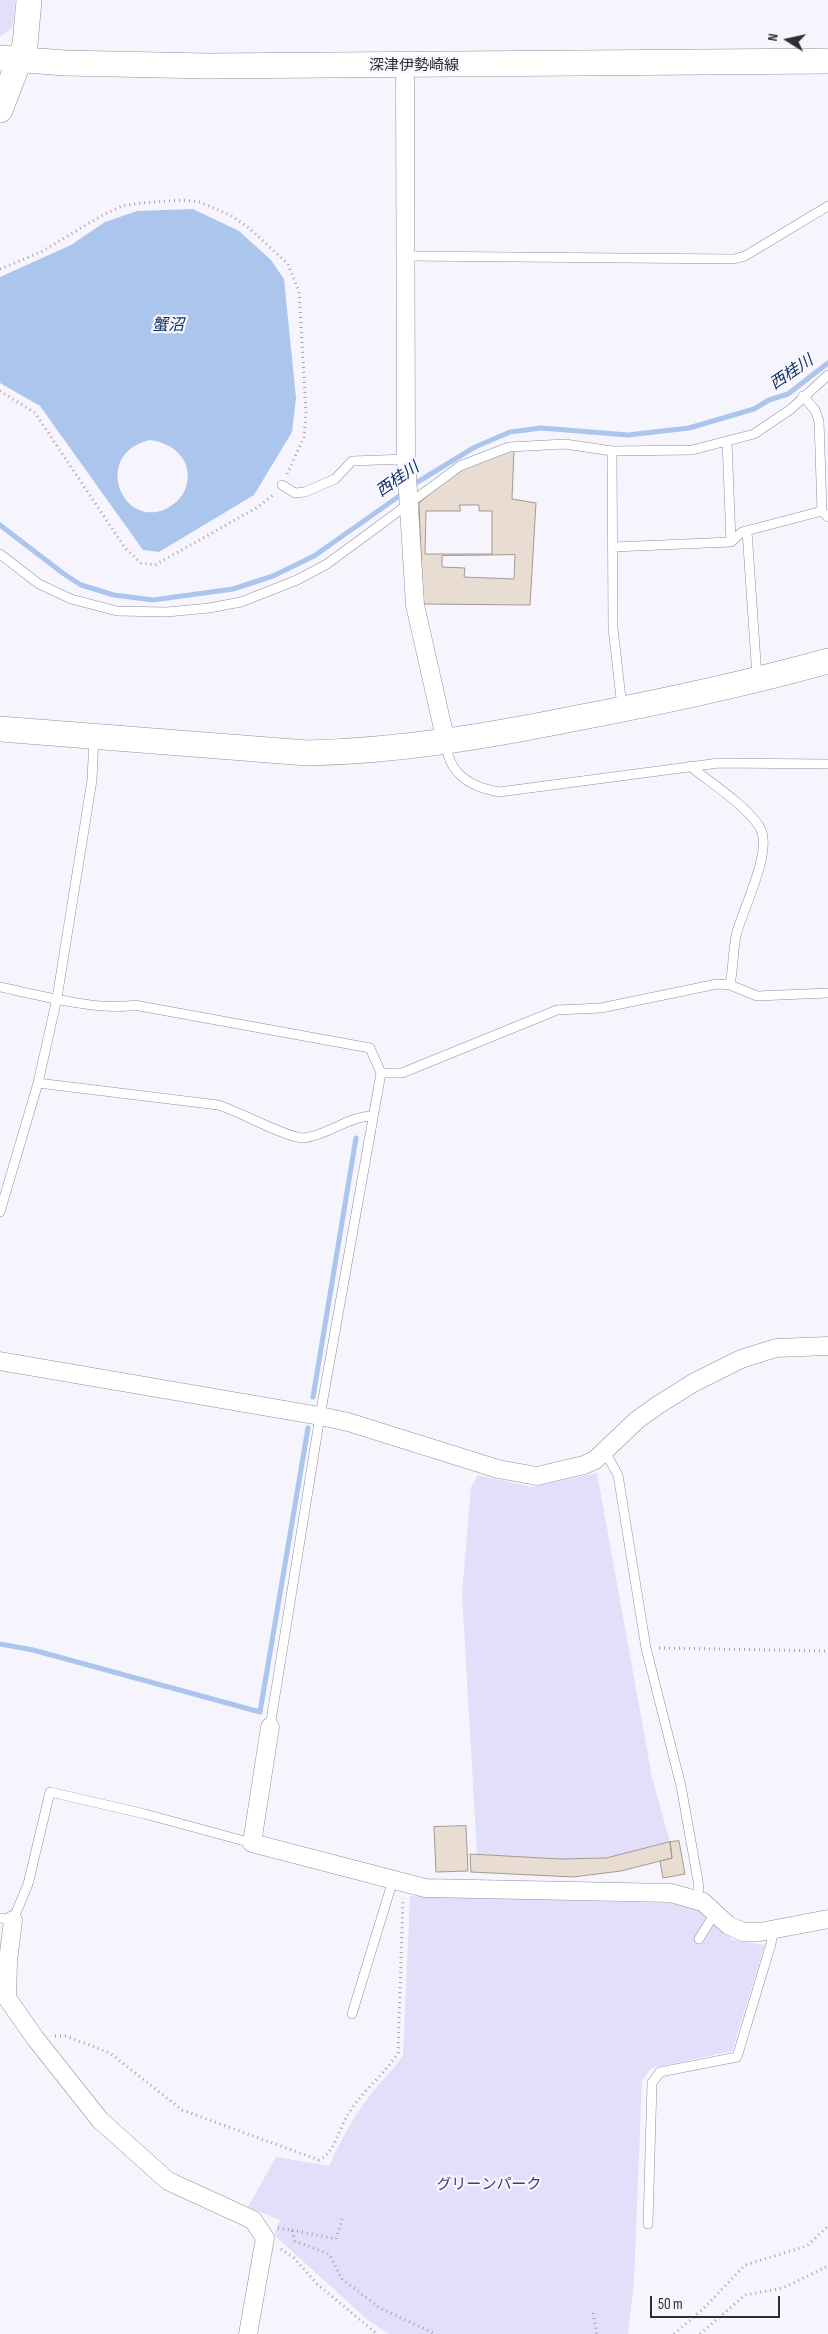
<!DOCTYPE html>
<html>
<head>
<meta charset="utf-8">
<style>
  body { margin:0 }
  #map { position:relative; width:828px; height:2334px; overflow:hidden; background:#f6f5fd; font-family:"Sofia Sans Condensed",sans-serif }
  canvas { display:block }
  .north { position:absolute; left:763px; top:15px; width:50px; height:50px; -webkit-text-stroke:4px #f6f5fd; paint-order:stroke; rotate:280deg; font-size:14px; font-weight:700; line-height:20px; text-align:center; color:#2d2d32 }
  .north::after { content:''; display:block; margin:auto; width:18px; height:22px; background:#2d2d32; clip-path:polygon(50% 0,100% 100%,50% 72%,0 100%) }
  .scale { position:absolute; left:650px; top:2296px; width:130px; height:22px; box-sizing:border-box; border:2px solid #2d2d32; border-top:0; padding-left:6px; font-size:15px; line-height:18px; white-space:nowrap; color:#2d2d32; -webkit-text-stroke:4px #f6f5fd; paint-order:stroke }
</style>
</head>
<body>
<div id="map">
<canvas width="828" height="2334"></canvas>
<div class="north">N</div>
<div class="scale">50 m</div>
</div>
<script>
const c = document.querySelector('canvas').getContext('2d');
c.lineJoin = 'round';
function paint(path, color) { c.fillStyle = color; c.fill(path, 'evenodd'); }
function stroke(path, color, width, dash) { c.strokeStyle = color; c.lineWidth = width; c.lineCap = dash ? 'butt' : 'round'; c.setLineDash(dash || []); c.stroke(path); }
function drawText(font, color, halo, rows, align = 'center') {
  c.font = font + ' "Sofia Sans Condensed","Noto Sans JP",sans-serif'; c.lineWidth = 4.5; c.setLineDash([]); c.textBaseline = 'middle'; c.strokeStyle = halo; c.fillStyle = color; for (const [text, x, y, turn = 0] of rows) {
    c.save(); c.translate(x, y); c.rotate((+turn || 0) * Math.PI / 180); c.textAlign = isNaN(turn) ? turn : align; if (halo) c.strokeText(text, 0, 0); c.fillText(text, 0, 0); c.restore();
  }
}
paint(new Path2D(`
  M0,0H15L13,27L0,37Z
  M597,1473L652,1777L670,1842L606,1858L561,1859L477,1854L462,1594L471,1487L478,1475L532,1487Z
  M410,1896L670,1903L697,1907L733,1940L765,1945L732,2051L652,2068L642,2080L634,2282L628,2334H389L369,2321L274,2235L280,2220L248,2207L276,2157L329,2166C340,2142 352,2119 368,2098C379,2083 392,2071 403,2056Z`), '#e3dffb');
paint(new Path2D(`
  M193,209L239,231L271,260L284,279L296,398L292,432L254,495L159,552L143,550L40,406L0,383V277L71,245L105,222L137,211ZM150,440C174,443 194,461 186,487C183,497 175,504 166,509C121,529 92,453 150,440Z`), '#acc5ec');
stroke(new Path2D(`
  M411,486L475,447L510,432L541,428L628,435L689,428L754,409L769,400L788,394L828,363
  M0,525L64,574L81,585L114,595L153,600L233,589L273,576L314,556L405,492
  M313,1397L356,1138
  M0,1644L33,1650L260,1712L308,1428`), '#acc5ec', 5);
const building = new Path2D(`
  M514,450L512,499L536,503L530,605L423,604L419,503L441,484L471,464Z
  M460,505H479V511H492V554H425L426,511H460Z
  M515,555L514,579L464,577L465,568L442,567V556Z
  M466,1826L468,1871L436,1872L434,1827Z
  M679,1841L685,1874L663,1878L660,1861L672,1858L670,1842Z
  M670,1842L672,1858L621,1871L573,1877L471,1872L470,1854L561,1859L606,1858Z`);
paint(building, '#e8dcd3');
stroke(building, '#a49990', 1);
const lane = new Path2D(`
  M405,256L734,259L745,256L828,206
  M803,396L815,410L819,421L822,511L828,517
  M727,441L731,542
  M612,451L613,628L622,707
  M282,485L295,493L305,492L335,479L352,461L406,459
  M747,531L757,677
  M613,547L731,542L742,532L822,511
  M0,554L39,584L71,599L117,611L167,612L209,608L241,602L297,580L327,564L460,466L509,447L565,444L612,451L692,450L754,434L791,409L828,375
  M446,742C448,774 470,787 499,792L719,763L828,764
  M690,766C711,783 744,804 759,826C775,849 742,909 736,936C733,952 733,969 730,985
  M0,987C34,994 102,1012 134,1005L370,1048L381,1073L320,1416L270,1727
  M381,1073H402L557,1010L601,1008L717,984L730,985L757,996L828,993
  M38,1083L218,1105C239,1111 288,1139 304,1138C329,1135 348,1116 373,1116
  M0,1212L38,1083L57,998L92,780L94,737
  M605,1452L618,1475L646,1648L681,1786L698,1881L699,1889L696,1898
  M0,1918L13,1920L28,1884L50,1792L145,1814L252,1843
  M699,1939L715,1913
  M352,2014L393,1880
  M648,2224L652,2083L660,2072L737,2057L771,1944L773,1930`);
const street = new Path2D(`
  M405,66L406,459L415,605L446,742
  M0,1361L320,1416L348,1422L498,1469L537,1476L584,1465L595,1460L637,1420L658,1405L693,1383L741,1359L776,1348L828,1346
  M270,1727L252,1843L425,1888L671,1893L703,1902L728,1925L743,1932H760L828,1919
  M13,1920L8,1961L7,1998L35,2038L100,2120L168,2181L253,2220L265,2238L248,2334`);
const secondary = new Path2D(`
  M0,58L65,63L207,66L828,61
  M0,110L25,45L29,0
  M0,729L307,753C399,751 488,736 577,718C661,702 745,684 828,661`);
stroke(lane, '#92909d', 10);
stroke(street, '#92909d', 19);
stroke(secondary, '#92909d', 26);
stroke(new Path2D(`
  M0,269L41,252L101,216L122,206L141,203L182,200L200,202L230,215L249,228L288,264L299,292L306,411L304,437L287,474
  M0,391L35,413L125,548L141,563L155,565L258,507L274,494
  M659,1648L828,1651
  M55,2036H66L110,2053L182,2110L319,2160C335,2152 338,2131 347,2116C361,2092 383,2076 398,2053L403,1898
  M278,2228L292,2230L295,2241L329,2254L342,2279L380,2308L435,2334
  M292,2230L336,2239L342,2219
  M281,2249L294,2258L317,2284L377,2334
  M593,2313L597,2334
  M674,2334L703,2309L745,2265L807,2246L828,2226
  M700,2334L745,2295L783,2288L828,2266`), '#a3a2a9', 3, [1, 4]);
stroke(lane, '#fff', 9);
stroke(street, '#fff', 18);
stroke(secondary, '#fff', 25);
drawText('15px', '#2d2d32', '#f6f5fd', [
  ["深津伊勢崎線",414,66]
]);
drawText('15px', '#473a72', '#f6f5fd', [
  ["グリーンパーク",489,2185]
]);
drawText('italic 16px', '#133262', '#f6f5fd', [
  ["蟹沼",168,326],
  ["西桂川",792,373,-34],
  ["西桂川",398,480,-35]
]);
</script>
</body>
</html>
